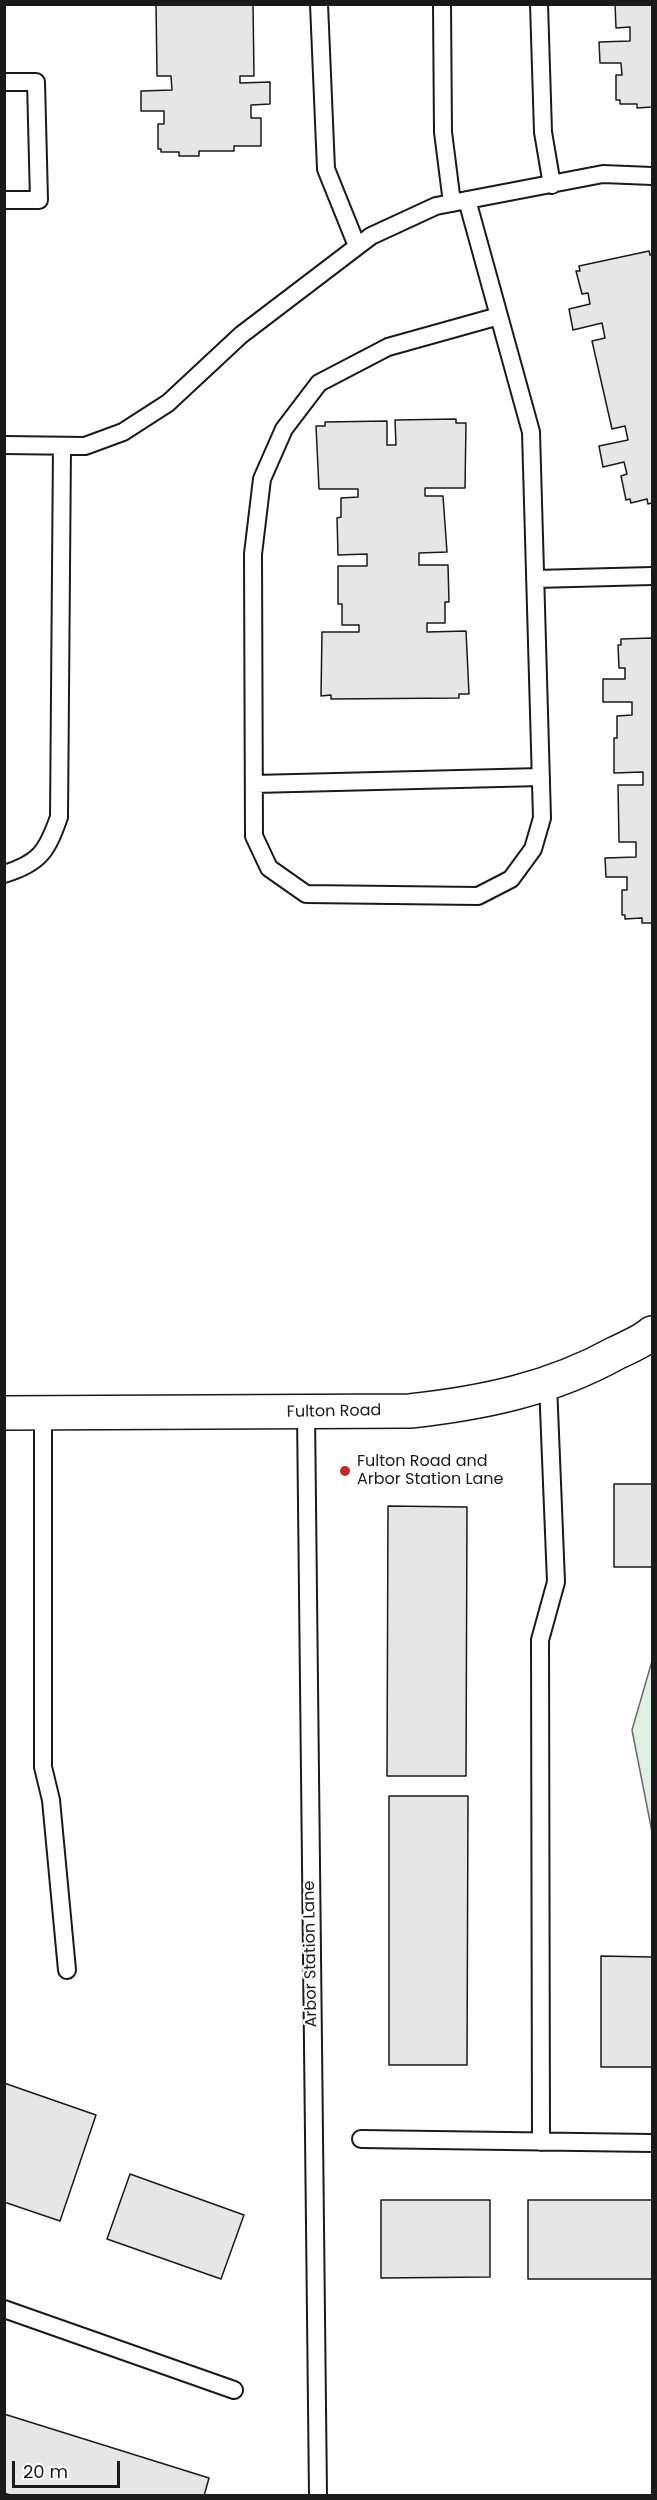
<!DOCTYPE html>
<html>
<head>
<meta charset="utf-8">
<style>
  body { margin:0 }
  #map { position:relative; width:657px; height:2500px; overflow:hidden; background:#fff; font-family:Poppins,sans-serif }
  canvas { display:block }
  .frame { position:absolute; inset:0; border:6px solid #1a1a1a; pointer-events:none }
  .scale { position:absolute; left:12px; top:2461px; width:108px; height:27px; box-sizing:border-box; border:3px solid #1a1a1a; border-top:0; padding-left:8px; font-size:18px; line-height:21px; white-space:nowrap; color:#1a1a1a; -webkit-text-stroke:4px #fff; paint-order:stroke }
</style>
</head>
<body>
<div id="map">
<canvas width="657" height="2500"></canvas>
<div class="frame"></div>
<div class="scale">20 m</div>
</div>
<script>
const c = document.querySelector('canvas').getContext('2d');
c.lineJoin = 'round';
function paint(path, color) { c.fillStyle = color; c.fill(path, 'evenodd'); }
function stroke(path, color, width, dash) { c.strokeStyle = color; c.lineWidth = width; c.lineCap = dash ? 'butt' : 'round'; c.setLineDash(dash || []); c.stroke(path); }
function drawText(font, color, halo, rows, align = 'center') {
  c.font = font + ' Poppins,sans-serif'; c.lineWidth = 4.5; c.setLineDash([]); c.textBaseline = 'middle'; c.strokeStyle = halo; c.fillStyle = color; for (const [text, x, y, turn = 0] of rows) {
    c.save(); c.translate(x, y); c.rotate((+turn || 0) * Math.PI / 180); c.textAlign = isNaN(turn) ? turn : align; if (halo) c.strokeText(text, 0, 0); c.fillText(text, 0, 0); c.restore();
  }
}
const green = new Path2D(`
  M652,1661V1832L632,1730Z`);
paint(green, '#e0efe3');
stroke(green, '#6a6a6a', 1.5);
const building = new Path2D(`
  M156,4H253L254,76H240V83L270,82V104L251,105V118H261V146H234V151H199V156H179V152H161V149H158V124H164V111H141V91L172,90L171,76H157Z
  M615,4H652V107L637,108V104H620V100H616V75H622L621,63H600L599,42L630,41V27L616,28Z
  M649,251L650,255H652V503L648,504L647,499L631,503L630,499L626,500L621,476L627,474L624,462L603,467L599,446L628,440L625,426L612,429L592,341L605,338L602,323L573,330L569,309L590,304L588,293L582,294L576,271H580L579,266Z
  M456,419V423H466L465,488H425V496H443L447,552L419,553V565H448L449,602H445V623H427V632L466,631L469,694H459V698L331,699V695L321,696L322,632H359V625H342V604H338V566H367V554L338,555L337,518L341,517V498L358,497V489H319L316,426H325V422L387,421V445H396L395,420Z
  M652,638V923H642V918L625,919V915H622V890H627V877H606L605,858L636,857V842H619L618,785H643V772L614,773V738H617V716L632,715V702H603V679H625V668H619L618,645H621V639Z
  M614,1484H652V1567H614Z
  M388,1506L467,1507L466,1776H387Z
  M389,1796H468L467,2065H389Z
  M601,1956L652,1957V2067H601Z
  M4,2083L96,2115L60,2221L4,2202Z
  M130,2174L244,2215L221,2279L107,2239Z
  M381,2200H490V2277L381,2278Z
  M528,2200H652V2279H528Z
  M4,2414L209,2478L204,2496H13L4,2493Z`);
paint(building, '#e6e6e6');
stroke(building, '#1a1a1a', 1.5);
const lane = new Path2D(`
  M319,4L326,169L357,246
  M442,4L443,132L452,203
  M539,4L543,132L552,185
  M4,82H36L39,200H4
  M467,200L531,432L542,818L533,849L511,879L478,896L306,894L269,868L254,836L253,554L262,479L284,429L319,383L388,347L499,316
  M4,445L85,446L123,432L168,403L241,335L371,236L436,206L603,174L652,176
  M535,579L652,576
  M254,784L541,777
  M4,874C40,863 47,851 59,817L62,446
  M43,1413V1767L51,1800L67,1970
  M306,1413L318,2496
  M361,2139L652,2143
  M541,2142L540,1640L556,1582L548,1384
  M4,2309L234,2390`);
const secondary = new Path2D(`
  M4,1413L410,1411C483,1403 551,1389 616,1353C628,1347 642,1342 652,1333`);
stroke(lane, '#1a1a1a', 20);
stroke(secondary, '#1a1a1a', 36);
stroke(lane, '#fff', 16);
stroke(secondary, '#fff', 33);
for (const [x, y, r, color] of [
  [345,1471,6,"#c62828"]
]) { const dot = new Path2D(); dot.arc(x, y, r, 0, 2 * Math.PI); c.fillStyle = color; c.fill(dot); stroke(dot, '#fff', 2); }
drawText('16px', '#1a1a1a', '#fff', [
  ["Fulton Road",334,1412,-1],
  ["Arbor Station Lane",311,1954,-91]
]);
drawText('16px', '#1a1a1a', '#fff', [
  ["Fulton Road and",357,1462],
  ["Arbor Station Lane",357,1480]
], 'left');
</script>
</body>
</html>
